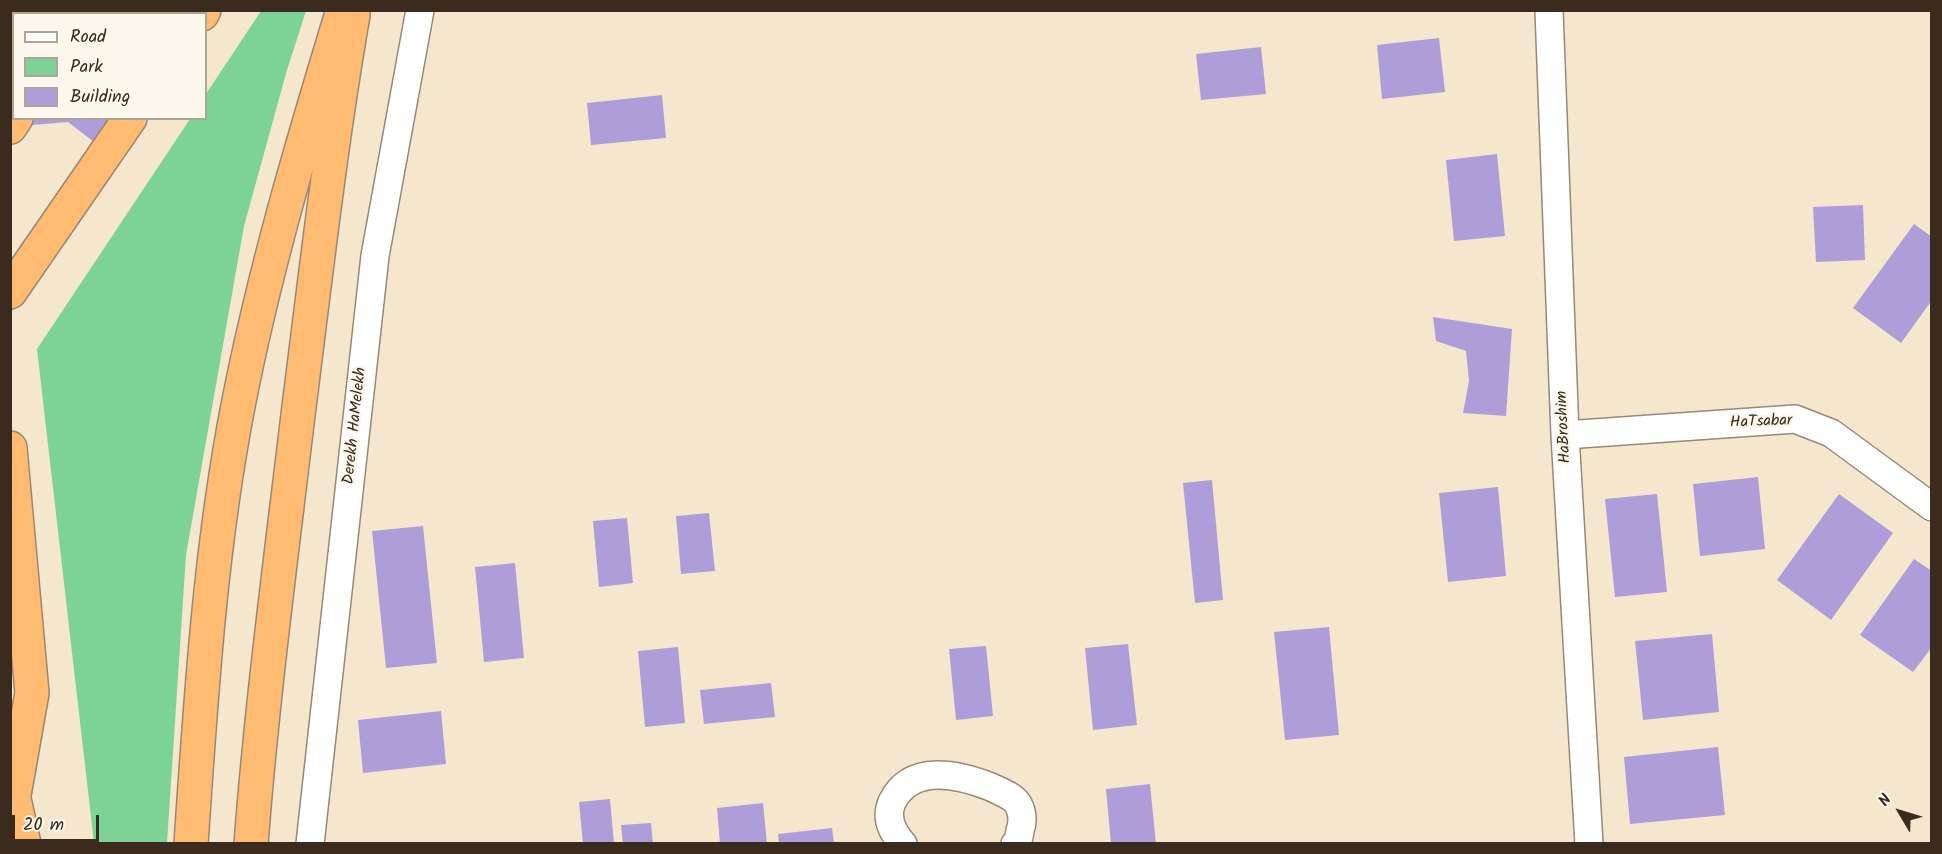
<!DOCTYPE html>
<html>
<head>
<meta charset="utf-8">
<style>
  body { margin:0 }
  #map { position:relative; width:1942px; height:854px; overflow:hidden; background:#f5e7ce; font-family:Kalam,sans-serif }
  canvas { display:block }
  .frame { position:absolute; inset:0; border:12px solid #3b2a1e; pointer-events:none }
  .legend { position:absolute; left:12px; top:12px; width:195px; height:108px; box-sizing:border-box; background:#fbf7ec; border:2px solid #aea59a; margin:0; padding:8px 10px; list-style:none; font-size:18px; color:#3b2a1e }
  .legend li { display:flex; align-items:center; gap:12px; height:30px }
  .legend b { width:30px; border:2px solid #aea59a }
  .north { position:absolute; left:1870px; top:782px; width:60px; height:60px; -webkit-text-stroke:4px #fbf7ec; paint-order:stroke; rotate:308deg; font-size:16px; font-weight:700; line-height:24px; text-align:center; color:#3b2a1e }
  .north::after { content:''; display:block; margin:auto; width:21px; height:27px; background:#3b2a1e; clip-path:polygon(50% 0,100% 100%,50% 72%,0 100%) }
  .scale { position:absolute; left:12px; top:815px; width:87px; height:27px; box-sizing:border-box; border:3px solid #3b2a1e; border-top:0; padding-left:8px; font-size:18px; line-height:21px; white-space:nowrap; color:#3b2a1e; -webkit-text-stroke:4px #fbf7ec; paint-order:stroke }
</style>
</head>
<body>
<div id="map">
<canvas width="1942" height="854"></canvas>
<div class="frame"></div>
<ul class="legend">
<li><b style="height:8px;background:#fff"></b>Road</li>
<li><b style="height:16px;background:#7dd295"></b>Park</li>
<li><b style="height:16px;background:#ad9eda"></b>Building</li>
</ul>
<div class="north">N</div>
<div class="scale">20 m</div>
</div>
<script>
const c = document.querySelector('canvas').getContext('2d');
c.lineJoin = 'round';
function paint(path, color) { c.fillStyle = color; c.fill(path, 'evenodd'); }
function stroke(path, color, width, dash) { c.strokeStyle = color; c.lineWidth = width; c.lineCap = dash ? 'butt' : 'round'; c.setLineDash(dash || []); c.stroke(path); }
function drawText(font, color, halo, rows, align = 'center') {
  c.font = font + ' Kalam,sans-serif'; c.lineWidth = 5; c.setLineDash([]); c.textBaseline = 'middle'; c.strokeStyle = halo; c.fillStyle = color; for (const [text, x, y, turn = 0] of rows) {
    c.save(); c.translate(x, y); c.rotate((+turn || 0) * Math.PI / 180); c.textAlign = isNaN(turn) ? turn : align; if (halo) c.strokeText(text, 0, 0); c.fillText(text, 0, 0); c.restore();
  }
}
paint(new Path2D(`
  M261,11H306L287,70L244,226L186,555L167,843H94L37,349L190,119L206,118V94Z`), '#7dd295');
paint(new Path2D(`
  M10,10H202L200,14H14V118H129L107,152L68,122L10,127Z
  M1439,38L1445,92L1382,99L1377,45Z
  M1261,47L1266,94L1201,100L1196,54Z
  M662,95L666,138L591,145L587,103Z
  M1497,154L1505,236L1454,241L1446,160Z
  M1863,205L1865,260L1816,262L1813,207Z
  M1914,224L1932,237V300L1901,343L1853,308Z
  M1433,317L1512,329L1506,416L1463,413L1469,381L1466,351L1436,341Z
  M1758,477L1765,549L1700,556L1693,484Z
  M1212,480L1223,600L1195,603L1183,483Z
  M1498,487L1506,576L1448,582L1439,493Z
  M1657,494L1667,592L1615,597L1605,499Z
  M1839,494L1893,533L1831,620L1777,580Z
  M709,513L715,571L681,574L676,516Z
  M627,518L633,583L599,587L593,521Z
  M423,526L437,663L386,668L372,531Z
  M1914,559L1932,571V647L1913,672L1860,635Z
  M515,563L524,658L484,662L475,567Z
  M1329,627L1339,735L1285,740L1274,632Z
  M1712,634L1719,712L1643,720L1635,641Z
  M1128,644L1137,725L1093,730L1085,648Z
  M986,646L993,716L956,720L949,649Z
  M678,647L685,723L645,727L638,651Z
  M771,683L775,717L704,724L700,690Z
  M441,711L446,764L363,773L358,720Z
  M1718,747L1725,815L1630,824L1624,757Z
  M1150,784L1156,844H1111L1106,789Z
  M610,799L614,844H583L579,802Z
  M763,803L767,844H720L717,808Z
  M651,823L653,844H623L621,825Z
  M832,828L834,844H779L778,834Z`), '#ad9eda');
const minor = new Path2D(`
  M1549,10L1565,435L1589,844
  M1565,435L1795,419L1831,433L1932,507
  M310,844L375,256L420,10
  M903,844C892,832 885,818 892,802C911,763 958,774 991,787C999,791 1013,796 1018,804C1023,813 1023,822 1020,831C1019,837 1019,840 1015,844`);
const trunk = new Path2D(`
  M10,781L24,844
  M251,844C262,700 281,558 298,415C315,281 330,147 353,15`);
const motorway = new Path2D(`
  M87,14L89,10
  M202,14L204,10
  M10,127L16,118
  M10,292L130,118
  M10,448L32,693L14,795
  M191,844C201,697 210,550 238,406C264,272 303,141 343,10`);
stroke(minor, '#988876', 30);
stroke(trunk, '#988876', 36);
stroke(motorway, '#988876', 36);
stroke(minor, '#fff', 27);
stroke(trunk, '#febb71', 33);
stroke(motorway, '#febb71', 33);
drawText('16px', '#3b2a1e', '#fbf7ec', [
  ["HaTsabar",1761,423,-2],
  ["Derekh HaMelekh",356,426,-84],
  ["HaBroshim",1565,427,-93]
]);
</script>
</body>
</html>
